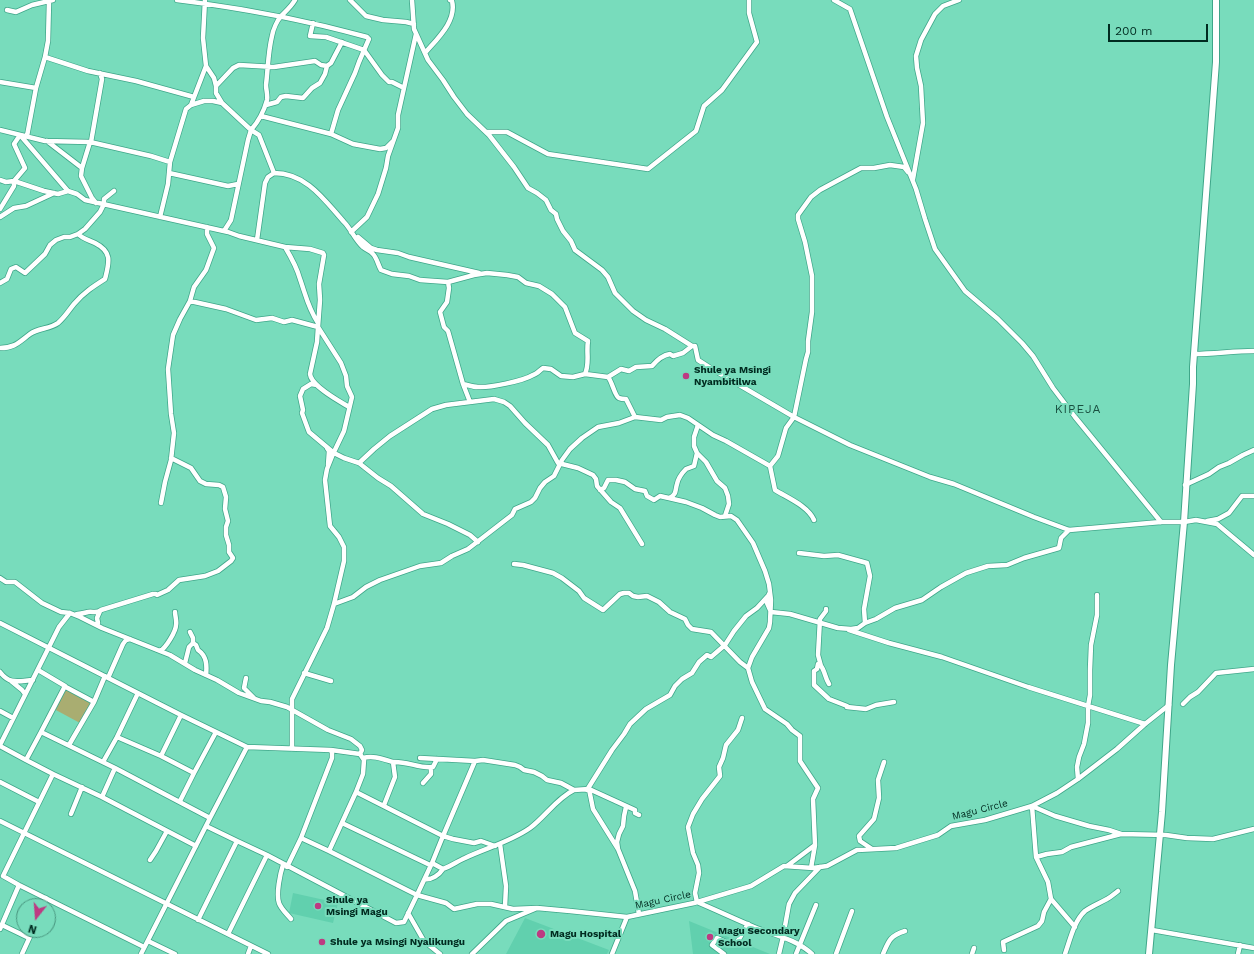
<!DOCTYPE html>
<html>
<head>
<meta charset="utf-8">
<style>
  body { margin:0 }
  #map { position:relative; width:1254px; height:954px; overflow:hidden; background:#78dcbc; font-family:"Work Sans",sans-serif }
  canvas { display:block }
  .north { position:absolute; left:16px; top:898px; width:40px; height:40px; box-sizing:border-box; background:#78dcbc; border:1px solid #48957e; border-radius:50%; rotate:197deg; font-size:11px; font-weight:700; line-height:16px; text-align:center; color:#002b20 }
  .north::after { content:''; display:block; margin:auto; width:14px; height:18px; background:#bd3a82; clip-path:polygon(50% 0,100% 100%,50% 72%,0 100%) }
  .scale { position:absolute; left:1108px; top:24px; width:100px; height:18px; box-sizing:border-box; border:2px solid #002b20; border-top:0; padding-left:5px; font-size:12px; line-height:14px; white-space:nowrap; color:#002b20; -webkit-text-stroke:3px #78dcbc; paint-order:stroke }
</style>
</head>
<body>
<div id="map">
<canvas width="1254" height="954"></canvas>
<div class="north">N</div>
<div class="scale">200 m</div>
</div>
<script>
const c = document.querySelector('canvas').getContext('2d');
c.lineJoin = 'round';
function paint(path, color) { c.fillStyle = color; c.fill(path, 'evenodd'); }
function stroke(path, color, width, dash) { c.strokeStyle = color; c.lineWidth = width; c.lineCap = dash ? 'butt' : 'round'; c.setLineDash(dash || []); c.stroke(path); }
function drawText(font, color, halo, rows, align = 'center') {
  c.font = font + ' "Work Sans",sans-serif'; c.lineWidth = 4; c.setLineDash([]); c.textBaseline = 'middle'; c.strokeStyle = halo; c.fillStyle = color; for (const [text, x, y, turn = 0] of rows) {
    c.save(); c.translate(x, y); c.rotate((+turn || 0) * Math.PI / 180); c.textAlign = isNaN(turn) ? turn : align; if (halo) c.strokeText(text, 0, 0); c.fillText(text, 0, 0); c.restore();
  }
}
paint(new Path2D(`
  M293,893L338,903L333,923L289,913Z
  M525,918L609,950L607,954H506Z
  M689,921L770,954H693Z`), '#61d0ae');
paint(new Path2D(`
  M64,686L92,702L80,723L54,709Z`), '#a9ad71');
const minor = new Path2D(`
  M177,0C242,8 305,20 367,37L369,39L368,41L359,62L355,73L338,110L331,134
  M350,0L366,16L383,20L406,22L414,24
  M412,0L414,29L428,60L443,80L454,97L467,114L489,135L514,167L528,188L537,193L546,200L551,210L556,214L557,219L563,231L571,241L575,250L602,270L608,277L615,293L633,311L646,320L665,329L692,346
  M834,0L850,9L887,117L916,189L925,219L935,249L965,291L998,319L1022,343L1033,356L1053,388L1075,417L1161,522
  M7,10L16,12L32,5L53,0
  M313,23L310,36L326,37L364,50L382,75L389,82H392L404,88
  M425,53C437,39 457,21 452,1L450,0
  M45,57L88,71L136,81L194,97
  M206,66L214,78L216,86
  M0,82L36,88
  M222,103L216,93V86L233,68L239,65L274,67L315,61L321,65L327,66
  M191,105L206,66L203,38L205,0
  M266,105L277,102L281,97L286,96L303,98L312,88L320,83L325,74L327,66L331,63L342,42
  M261,116L331,134L353,144L380,149L386,148L392,142
  M0,130L45,141L90,142L151,156L170,162L168,184L160,217
  M486,132H507L548,154L648,169L696,131L704,106L722,90L757,42L749,13V0
  M27,136L36,88L45,57L48,41L49,2
  M47,141L82,168
  M90,142L82,168L81,176L92,198L96,203
  M91,142L102,79L100,73
  M170,162L186,109L191,105L204,101H213L222,103L251,130L248,140L231,220L224,231
  M169,173L228,186L238,184
  M274,173C307,173 325,201 344,222C351,229 355,240 363,247C366,250 370,250 373,254C377,258 378,265 381,270L392,274L409,276L420,280L448,282L474,275L487,273L507,275L518,277L526,283L539,286L552,294L565,307L575,333L588,341C586,353 590,363 585,374
  M913,179L923,123L921,86L917,68L916,56L921,40L935,14L943,6L959,0
  M0,180L6,182L14,181L44,191L58,194L68,191L77,194L85,200L228,232L239,236L285,247C291,257 297,268 300,279C306,296 308,308 318,323
  M0,209L14,186V181L25,168L14,144L20,135L68,191
  M0,217L14,208L26,206L54,193
  M352,233L351,232L367,217L378,194L386,168L388,156L398,128V115L416,34
  M358,237L371,248L377,250L398,253L409,257L479,273
  M257,240L265,183L268,177L274,173L259,135L251,130C258,122 264,111 267,100C268,95 266,90 266,85C268,69 268,52 272,36C273,30 277,21 281,16C286,11 291,7 295,0
  M285,247L310,249L323,253L324,255L319,284L320,300L318,327L341,363L346,376L347,386L352,397L344,431L333,454L327,469L325,480L330,526L339,537L344,547V561L334,604L327,628L292,699V749
  M448,282L449,288L447,302L440,312L444,327L448,331L463,384L470,402
  M0,283L7,279L11,269L16,267L25,273L45,254L50,245L56,240L64,237H70L78,234L85,229L100,212L104,204V199L114,191
  M190,301L226,309L256,320L272,318L284,322L292,320L318,327L317,342L310,374C311,386 339,401 349,407
  M0,348C15,348 19,342 30,334C38,328 50,329 58,323C65,317 69,310 74,304C83,293 94,286 105,279C109,263 113,252 95,243C89,240 83,239 78,234
  M1194,354C1214,354 1234,351 1254,351
  M608,377C612,381 615,397 619,398C621,399 624,399 626,399L635,417
  M463,384C468,385 473,387 478,387C489,388 523,381 533,375C537,374 540,370 543,368L551,369L561,376L573,377L585,374L608,377L621,369L629,371L636,367L652,366C657,360 663,355 670,354L673,356L683,353L692,346H695L698,360L712,369L794,417L850,445L930,477L954,484L1034,517L1069,530L1161,522H1184L1196,520L1217,524L1254,555
  M317,385L311,384L303,389L300,396L303,410L302,413L309,432L334,453L344,458L359,463L374,449L390,436L432,409L446,405L494,399L504,402L510,406L525,423L548,445L558,463L578,468L593,475L596,479L597,486L611,502L620,508L642,544
  M698,425L694,437V446L697,453L706,462L717,481L725,488L728,496L729,504L725,516
  M327,448L329,451L328,465
  M359,463L378,478L391,486L423,514L448,524L470,535L478,542
  M1185,485L1209,474L1219,467L1229,463L1243,455L1254,450
  M600,490L604,488L608,480H616L625,482L635,489L645,491L647,496L654,500L660,496L686,502L702,508L715,515L720,517L731,516L737,520L753,543L765,571L769,584L771,600L770,622L769,628L752,657L748,668L752,682L765,709L787,724L792,730L800,736V761L818,788L813,799L815,845L787,866
  M669,498C677,495 675,490 677,484C678,479 682,473 686,469L694,466L697,453
  M161,503L165,482L171,460L174,433L171,414L168,369L173,335L180,319L190,301L194,287L206,270L214,248L207,234V227
  M814,520C808,506 788,498 775,490L770,466L778,456L786,428L794,417L806,359L808,352V341L812,312V276L805,242L798,219V215L811,197L820,190L861,168H874L890,165L904,167L908,172
  M1207,521L1218,519L1229,513L1242,496H1254
  M799,553L824,556L838,555L867,563L870,576L864,609L865,623
  M514,564L523,565L553,573L562,578L579,591L584,598L603,610L620,594L624,593H629L633,596L638,597L647,596L659,602L670,612L685,619L688,625L692,629L711,632L740,662L748,668
  M0,578L6,582H15L42,603L61,612L70,613L80,617L102,628L170,655L195,670L217,680L239,693L261,701L270,702L287,707L328,730L351,739L360,746L362,750L360,754
  M769,594L767,603L771,612L790,614L838,628L851,629L858,628L865,623L876,619L895,608L922,600L941,587L966,573L988,566L1007,565L1024,558L1059,548L1061,538L1069,530
  M334,604L353,597L366,587L380,580L420,566L441,563L452,556L468,549L512,515L515,509L531,502L535,498L540,488L545,482L554,476L562,460L570,449L582,438L598,427L619,423L635,417L661,420L667,417L680,415L688,418L713,435L726,441L770,466
  M826,609V611L820,619L818,655L821,666L818,664L817,669L814,671V685L829,699L847,706
  M77,614C81,614 84,613 88,612C93,611 96,614 101,610L153,594H156L157,595L168,590L179,580L205,576L218,571L231,561L233,558L229,552V545L226,535V527L228,521L225,509L226,497L223,487L219,485L206,484L200,481L191,468L171,458
  M0,623L181,715L247,747L210,818L141,954
  M97,625L98,623L97,618L100,611
  M849,630L889,643L942,657L1028,687L1145,724
  M193,643L196,645L198,650C207,656 207,666 206,675
  M160,651C166,648 176,631 176,625C177,621 175,616 175,612
  M185,663L189,647L193,643V638L190,632
  M821,666C825,671 825,678 829,684
  M38,670L65,686L41,732
  M0,672C10,685 18,681 33,680
  M304,673L331,681
  M108,678L123,644L126,640L130,639
  M246,678L244,688L254,698
  M11,681L22,690L25,694
  M64,686L94,702
  M1183,704L1190,697L1198,692L1216,673L1254,669
  M847,707L866,709L876,705L894,702
  M0,711L13,718
  M742,718L738,730L726,745L723,758L719,767L720,776L702,799L693,814L688,827L693,853L698,865L699,873L695,893L697,902C716,910 735,919 754,927C774,935 796,939 812,954
  M117,737L161,756L194,773L216,732
  M0,745L59,627L70,613
  M69,745L94,702L105,676
  M0,746L26,760L41,732L115,768
  M247,747L331,750L332,753V758L301,838
  M331,750L360,754L364,760L363,774L356,792
  M161,756L181,715
  M363,758C373,755 383,759 393,762L395,777L384,805
  M420,758L475,761L483,760L515,765L520,767L524,770L534,772L542,776L547,780L561,783L574,790L589,789L635,810V813L639,815
  M26,760L53,774
  M475,761L443,836L453,839L474,843L481,841L495,846
  M103,762L117,737L138,693
  M393,762C407,761 420,769 433,767L437,759
  M1078,779L1077,767L1079,757L1084,744L1088,723V706L1090,695V670L1091,645L1097,615V595
  M0,782L39,802
  M423,783L431,774V767
  M589,789L593,809L618,849
  M587,790L612,750L624,734L630,724L646,709L670,695L675,686L682,679L692,673L699,662L707,655L711,657L725,645L734,631L746,616L757,608L768,596
  M102,797L115,768L210,818
  M180,801L194,773
  M1032,806L1036,857L1048,882L1051,899L1075,927
  M1032,806L1055,816L1089,826L1109,830L1121,834
  M626,807L624,816L623,826L619,834L617,842L618,849L635,891L639,914
  M71,814L82,787
  M0,821L268,954
  M342,823L430,865
  M500,844L506,886L505,907
  M872,849L860,841L859,836L874,819L879,798L878,780L884,762
  M329,851L356,792L443,836L432,863L417,895L446,903L454,909L477,904H491L513,909L537,908
  M267,855L396,923L404,922L417,895L329,851L301,838L287,867
  M1036,857L1047,854L1062,852L1071,847L1121,834L1166,835L1187,838L1213,839L1254,829
  M150,860L156,851L167,831
  M432,863L443,869C451,866 458,861 465,858C486,848 510,842 530,828C545,817 557,798 574,790
  M283,865C280,874 276,894 279,903C281,909 287,914 291,919
  M811,868L815,845
  M425,879C432,880 439,875 443,869
  M43,906L46,898
  M408,913L424,941L440,954
  M198,920L237,841L206,826
  M2,925L29,938
  M0,929L19,885
  M1152,930L1254,948
  M228,934L267,855L237,841
  M148,941L175,954
  M144,947L19,885L3,876L53,774L102,797L196,846
  M1004,950L1003,942L1038,926L1042,921L1044,912L1051,899
  M22,954L33,930
  M248,954L251,946
  M472,954L506,921L537,908L570,911L627,917
  M612,954L627,917L694,903L751,886L784,866L813,868L827,866L857,850L896,848L938,835L951,826L985,820L1032,806L1057,793L1078,779L1117,749L1145,724L1169,705
  M724,954L712,945L717,938L728,943L736,944L748,924
  M779,954L783,937L789,904L795,893L820,867
  M796,954L816,905
  M836,954L852,911
  M883,954C889,940 890,936 905,931
  M972,954L974,948
  M1065,954C1070,940 1074,921 1085,911C1092,906 1100,903 1107,899C1111,897 1114,894 1118,891
  M1238,954L1240,945`);
const major = new Path2D(`
  M1149,954L1162,812L1171,665L1184,522L1193,384V367L1216,62V0`);
stroke(minor, '#3fa689', 6);
stroke(major, '#3fa689', 8);
stroke(minor, '#fff', 4.5);
stroke(major, '#fff', 6);
for (const [x, y, r, color] of [
  [686,376,4,"#bd3a82"],
  [318,906,4,"#bd3a82"],
  [541,934,5,"#bd3a82"],
  [710,937,4,"#bd3a82"],
  [322,942,4,"#bd3a82"]
]) { const dot = new Path2D(); dot.arc(x, y, r, 0, 2 * Math.PI); c.fillStyle = color; c.fill(dot); stroke(dot, '#78dcbc', 1.5); }
drawText('bold 10px', '#002b20', '#78dcbc', [
  ["Shule ya Msingi",694,370],
  ["Nyambitilwa",694,382],
  ["Shule ya",326,900],
  ["Msingi Magu",326,912],
  ["Magu Secondary",718,931],
  ["School",718,943],
  ["Magu Hospital",550,934],
  ["Shule ya Msingi Nyalikungu",330,942]
], 'left');
drawText('10px', '#002b20', '#78dcbc', [
  ["Magu Circle",980,810,-14],
  ["Magu Circle",663,900,-12]
]);
c.letterSpacing = '1px';
drawText('12px', '#195040', '#78dcbc', [
  ["KIPEJA",1078,409]
]);
c.letterSpacing = '0px';
</script>
</body>
</html>
